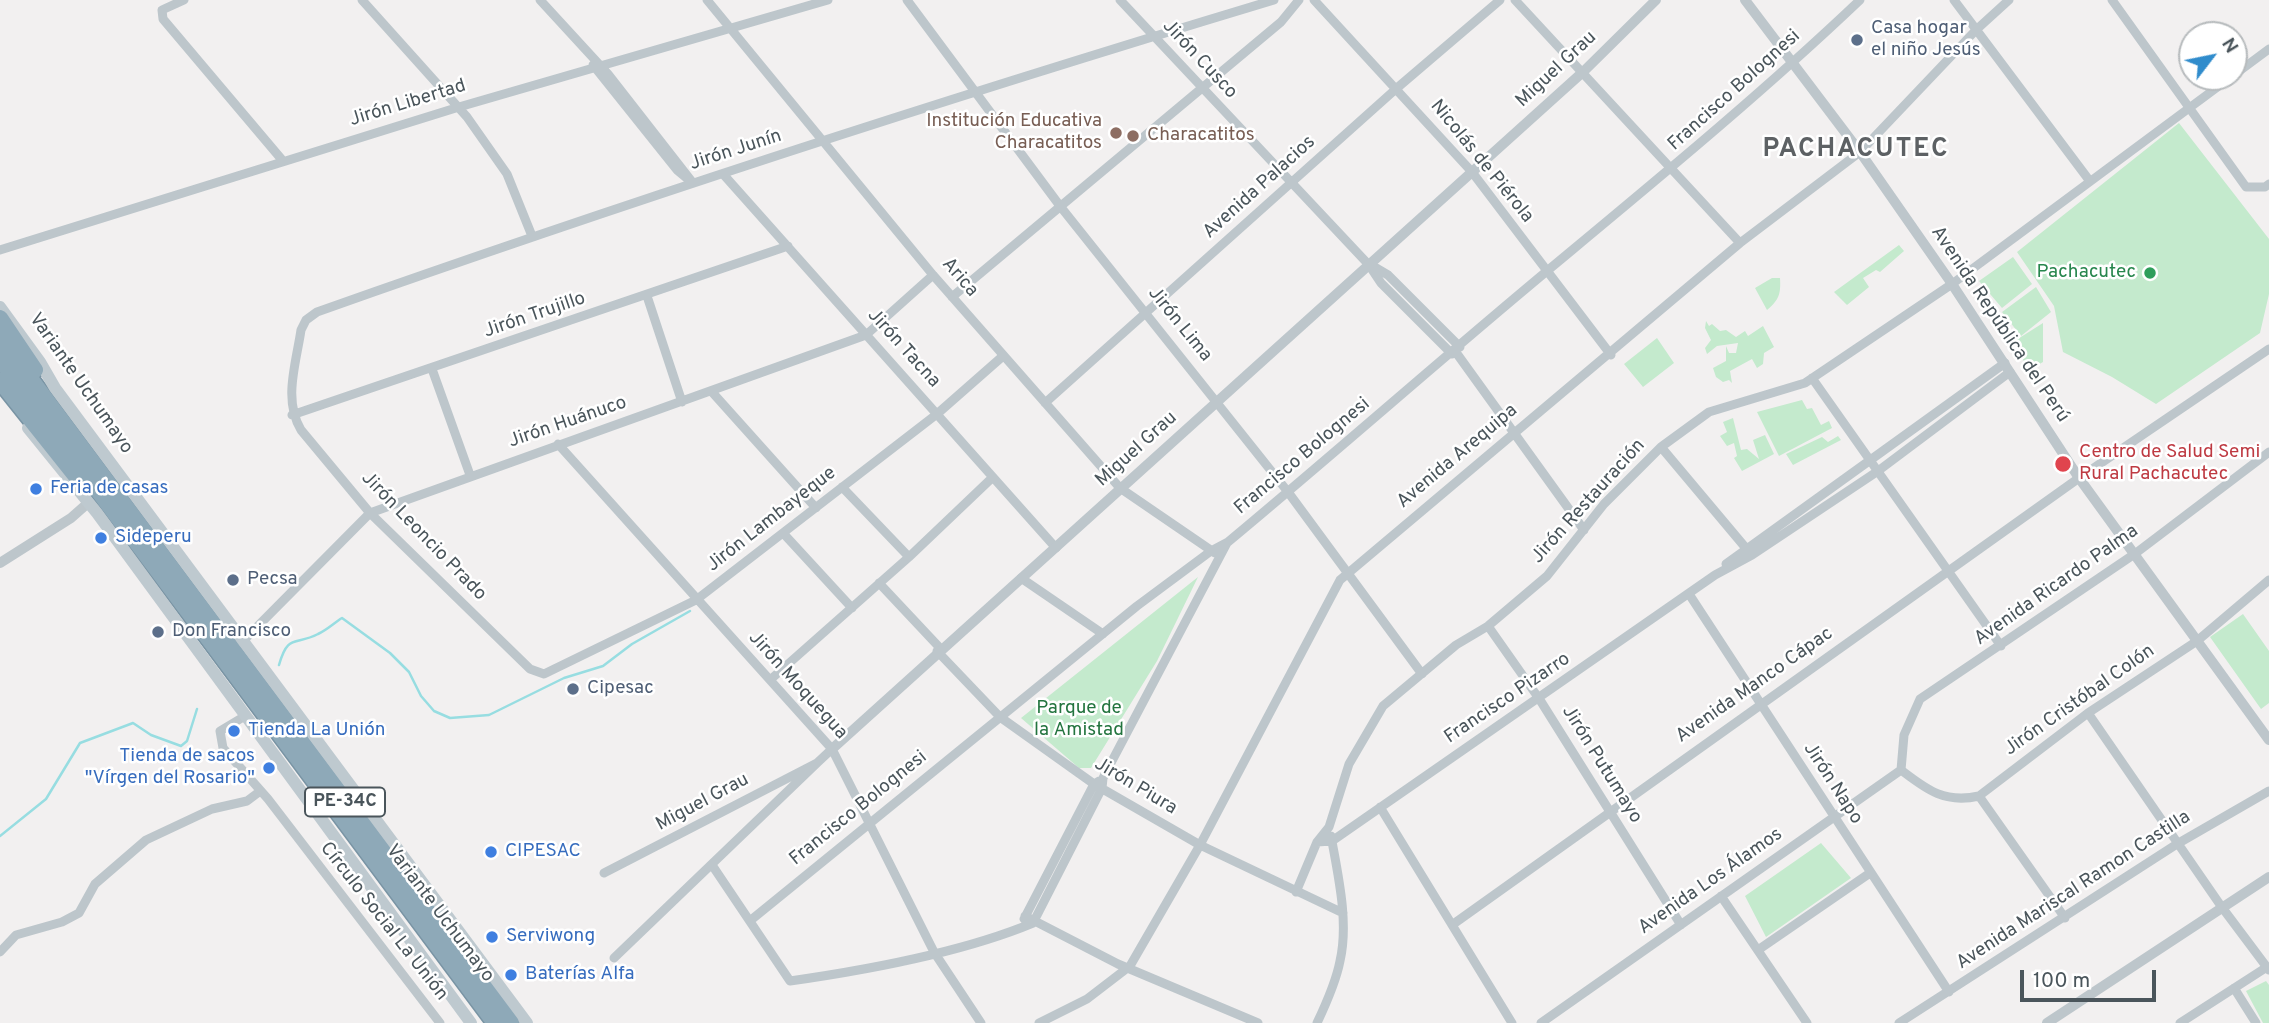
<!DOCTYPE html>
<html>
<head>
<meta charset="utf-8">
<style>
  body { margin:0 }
  #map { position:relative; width:2269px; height:1023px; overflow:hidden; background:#f2f0f0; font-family:Overpass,sans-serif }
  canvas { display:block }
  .north { position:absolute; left:2178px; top:21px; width:70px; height:70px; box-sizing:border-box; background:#fff; border:2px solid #b7bbbd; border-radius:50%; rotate:58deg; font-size:19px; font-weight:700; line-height:28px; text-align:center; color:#4a555b }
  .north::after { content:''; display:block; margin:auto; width:24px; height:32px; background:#308ccc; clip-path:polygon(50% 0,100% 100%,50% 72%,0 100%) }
  .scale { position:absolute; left:2020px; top:970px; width:136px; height:32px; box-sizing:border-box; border:4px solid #4a555b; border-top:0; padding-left:9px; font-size:21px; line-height:24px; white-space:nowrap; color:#4a555b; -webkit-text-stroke:5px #fff; paint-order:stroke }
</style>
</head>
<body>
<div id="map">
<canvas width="2269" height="1023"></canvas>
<div class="north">N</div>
<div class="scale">100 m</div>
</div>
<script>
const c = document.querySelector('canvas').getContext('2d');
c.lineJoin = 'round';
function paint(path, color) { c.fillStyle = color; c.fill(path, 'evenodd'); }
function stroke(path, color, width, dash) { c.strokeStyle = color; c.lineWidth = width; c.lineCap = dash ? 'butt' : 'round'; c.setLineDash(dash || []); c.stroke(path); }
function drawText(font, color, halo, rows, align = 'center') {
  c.font = font + ' Overpass,sans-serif'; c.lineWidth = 5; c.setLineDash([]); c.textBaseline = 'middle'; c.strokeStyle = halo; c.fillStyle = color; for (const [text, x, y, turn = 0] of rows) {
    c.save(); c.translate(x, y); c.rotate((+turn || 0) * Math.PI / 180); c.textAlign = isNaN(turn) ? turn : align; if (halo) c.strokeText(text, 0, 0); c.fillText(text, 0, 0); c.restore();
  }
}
paint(new Path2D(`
  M2179,123L2269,239V294L2260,333L2156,404L2112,377L2063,352L2054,306L2017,252Z
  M1899,245L1904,251L1880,272L1876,270L1863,278L1869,287L1847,305L1834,292Z
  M2013,257L2032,284L2002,308L1979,281Z
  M1772,278H1780C1781,294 1779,300 1767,310L1755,288Z
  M2036,287L2051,312L2021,336L2002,312Z
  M1706,321L1709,326L1712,324L1720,331L1726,330L1736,337L1745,331L1748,336L1763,326L1774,347L1764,353L1763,364L1757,368L1752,359L1730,371L1732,383L1729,380L1723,382L1716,377L1713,368L1726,361V346L1729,353H1736L1738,343L1717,346L1707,354L1705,348L1711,340L1705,328Z
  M2043,323V362L2029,370L2013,342Z
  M1657,338L1674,363L1643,387L1624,364Z
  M1802,400L1807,409L1812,408L1821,425L1829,421L1832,428L1779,456L1757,412Z
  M1733,418L1741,450L1747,449L1759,459L1753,440L1765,435L1774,454L1742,471L1734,458L1737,456L1734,443L1727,446L1720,436L1727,432L1723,422Z
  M1838,436L1841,440L1793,465L1786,454L1822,437L1828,442Z
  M1198,577L1157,661L1091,768H1079L1021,718Z
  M2243,614L2269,651V703L2261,709L2210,637Z
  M1821,843L1851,878L1766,937L1745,896Z
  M2266,981L2269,985V1023H2263L2246,991Z`), '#c4eacd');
stroke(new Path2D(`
  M279,665C288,633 295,646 318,634C327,630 334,623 342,618L390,653L409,672L421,696L434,711L450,718L489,715L564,678L603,666L632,644L690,611
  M0,836L46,799L80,743L133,723L151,735L181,746L187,741L197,709`), '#97dde1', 2.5);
const motorway = new Path2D(`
  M0,318L35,370
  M0,338L511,1023
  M0,359L495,1023
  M0,381L75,475`);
stroke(motorway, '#7994a4', 19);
stroke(new Path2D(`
  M184,0L162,10L163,19L283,161
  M362,0L467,117L507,174L532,236
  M540,0L608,74L693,183
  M707,0L933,275L1120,488L1215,553
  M907,0L1060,206L1288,492L1422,674
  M1120,0L1369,265L1381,283L1452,354
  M1314,0L1472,172L1611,355
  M1515,0L1740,243
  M1954,0L2089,180
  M2112,0L2246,187H2265L2269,184
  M593,65L677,170L689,180
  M2234,75L2269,49
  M723,174L1056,548
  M0,250L459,107L828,0
  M1371,265L1388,275L1460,347
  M647,296L682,402
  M952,297L1281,22L1299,0
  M1455,351L1584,530
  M1003,356L937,414L696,600L544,674L530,669L370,513L301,430C283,400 296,364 301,330L306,320L317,312C633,200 952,97 1274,0
  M432,369L470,475
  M1812,378L2001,646
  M712,392L816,508
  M1045,403L1397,88L1500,0
  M292,415L788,246
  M558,444L832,749L934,952L981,1023
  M1661,447L1750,553
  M842,487L909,557
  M783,533L852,608
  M1726,564L2005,363
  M1021,578L1103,634
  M879,583L940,648
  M1689,594L1949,992
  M1488,626L1540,700L1681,925
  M241,643L370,513L866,335L933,275
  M937,651L1000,717L1094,784L1200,845L1343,913
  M770,680L909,557L993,477
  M2088,713L2221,906L2269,970
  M245,716L220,731L223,748L268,799L440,1023
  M1901,770L1904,735L1920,699L2136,553L2269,452
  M1901,770C1926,789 1944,804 1979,796L2088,713L2197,641L2269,580
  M1979,796L2065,918
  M1380,807L1512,1023
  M1317,842L1332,841L1715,575L1752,555L1878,471L2010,372
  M712,865L790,981C867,970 961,953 1033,923L1102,788L1103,778L1227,543
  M604,873L817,763L832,749
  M1296,892L1317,842L1329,827L1349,764L1383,706L1456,645L1488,626L1547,576L1604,504L1661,447L1709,412L1805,383L1952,284L2231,77
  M1721,896L1807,1023
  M1025,916L1118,964L1258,1023
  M1024,919L1094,784L1099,781
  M751,920L1137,606L1211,551L1228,542C1335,453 1440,360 1547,271C1654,182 1760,95 1860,0
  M1452,925L2079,478L2269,349
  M1758,950L1870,873
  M0,952L16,935L62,922L79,913L95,884L146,840L212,809L247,801L259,792
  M614,958L817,763
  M2234,988L2256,1023
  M1039,1023L1087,999L1130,966L1200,845L1340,580L1740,243L1860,152L1976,30L2009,0
  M1317,1023C1326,1004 1336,982 1340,961C1349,922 1338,875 1331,836
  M1541,1023L1901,770
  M1899,1023L2177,844L2269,791
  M2180,1023L2267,967`), '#bdc6cb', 9);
stroke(new Path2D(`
  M1745,0L1860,152L1952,284L2079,478L2269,740
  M0,563L71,518L88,503
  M832,749L1584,71L1656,0
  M2047,1023L2269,877`), '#bdc6cb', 10);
stroke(new Path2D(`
  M0,307L40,362L55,388L527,1023
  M28,428L97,513L471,1023`), '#bec9cf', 12);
stroke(motorway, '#8ea9b8', 16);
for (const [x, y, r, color] of [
  [1857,40,7,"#5c6f8a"],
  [1116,133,7,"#8d6e63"],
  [1133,136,7,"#8d6e63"],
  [2150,273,7,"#2e9e5b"],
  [2063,464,9,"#e0444e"],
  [36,489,7,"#3f7fe0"],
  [101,538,7,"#3f7fe0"],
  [233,580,7,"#5c6f8a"],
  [158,632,7,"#5c6f8a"],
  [573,689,7,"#5c6f8a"],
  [234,731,7,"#3f7fe0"],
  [269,768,7,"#3f7fe0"],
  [491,852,7,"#3f7fe0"],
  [492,937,7,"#3f7fe0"],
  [511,975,7,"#3f7fe0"]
]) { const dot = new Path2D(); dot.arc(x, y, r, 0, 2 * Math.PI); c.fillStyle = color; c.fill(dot); stroke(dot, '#fff', 2.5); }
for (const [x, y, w] of [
  [345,802,80]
]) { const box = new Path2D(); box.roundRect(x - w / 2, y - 14.5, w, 29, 5); c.fillStyle = '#fff'; c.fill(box); stroke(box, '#4a555b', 2); }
drawText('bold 18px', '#4a555b', null, [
  ["PE-34C",345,802]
]);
drawText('19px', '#4e5e75', '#fff', [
  ["Casa hogar",1871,29],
  ["el niño Jesús",1871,51],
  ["Pecsa",247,580],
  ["Don Francisco",172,632],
  ["Cipesac",587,689]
], 'left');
drawText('19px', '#4a555b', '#fff', [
  ["Jirón Cusco",1199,60,47],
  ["Miguel Grau",1557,70,-43],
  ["Francisco Bolognesi",1735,91,-42],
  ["Jirón Libertad",408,104,-17],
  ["Jirón Junín",736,151,-18],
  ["Nicolás de Piérola",1481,162,51],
  ["Avenida Palacios",1260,188,-42],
  ["Arica",959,278,49],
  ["Jirón Trujillo",535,316,-19],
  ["Jirón Lima",1179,325,51],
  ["Avenida República del Perú",1999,325,56],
  ["Jirón Tacna",903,349,48],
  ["Variante Uchumayo",80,384,55],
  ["Jirón Huánuco",568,423,-19],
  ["Miguel Grau",1137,450,-42],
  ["Francisco Bolognesi",1303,457,-40],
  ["Avenida Arequipa",1458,457,-40],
  ["Jirón Restauración",1589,502,-48],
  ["Jirón Lambayeque",772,520,-38],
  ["Jirón Leoncio Prado",423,537,46],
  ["Avenida Ricardo Palma",2057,586,-35],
  ["Jirón Moquegua",797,686,48],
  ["Avenida Manco Cápac",1755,686,-35],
  ["Francisco Pizarro",1508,699,-34],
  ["Jirón Cristóbal Colón",2080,701,-35],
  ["Jirón Putumayo",1601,765,58],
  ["Jirón Napo",1832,784,57],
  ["Jirón Piura",1135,787,31],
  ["Miguel Grau",703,803,-28],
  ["Francisco Bolognesi",859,809,-39],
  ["Avenida Los Álamos",1711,882,-35],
  ["Avenida Mariscal Ramon Castilla",2074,891,-33],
  ["Variante Uchumayo",439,914,53],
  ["Círculo Social La Unión",383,922,52]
]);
drawText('19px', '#785e54', '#fff', [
  ["Institución Educativa",1102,122],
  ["Characatitos",1102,144],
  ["Characatitos",1147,136,"left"]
], 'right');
drawText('19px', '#27864d', '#fff', [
  ["Pachacutec",2136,273]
], 'right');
drawText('19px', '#be3a42', '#fff', [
  ["Centro de Salud Semi",2079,453],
  ["Rural Pachacutec",2079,475]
], 'left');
drawText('19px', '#366cbe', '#fff', [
  ["Feria de casas",50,489],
  ["Sideperu",115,538],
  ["Tienda La Unión",248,731],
  ["Tienda de sacos",255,757,"right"],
  ["\"Vírgen del Rosario\"",255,779,"right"],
  ["CIPESAC",505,852],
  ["Serviwong",506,937],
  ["Baterías Alfa",525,975]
], 'left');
drawText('19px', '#23743f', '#fff', [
  ["Parque de",1079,709],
  ["la Amistad",1079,731]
]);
c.letterSpacing = '2px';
drawText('bold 26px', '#5d6164', '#fff', [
  ["PACHACUTEC",1856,151]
]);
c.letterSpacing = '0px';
</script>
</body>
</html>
